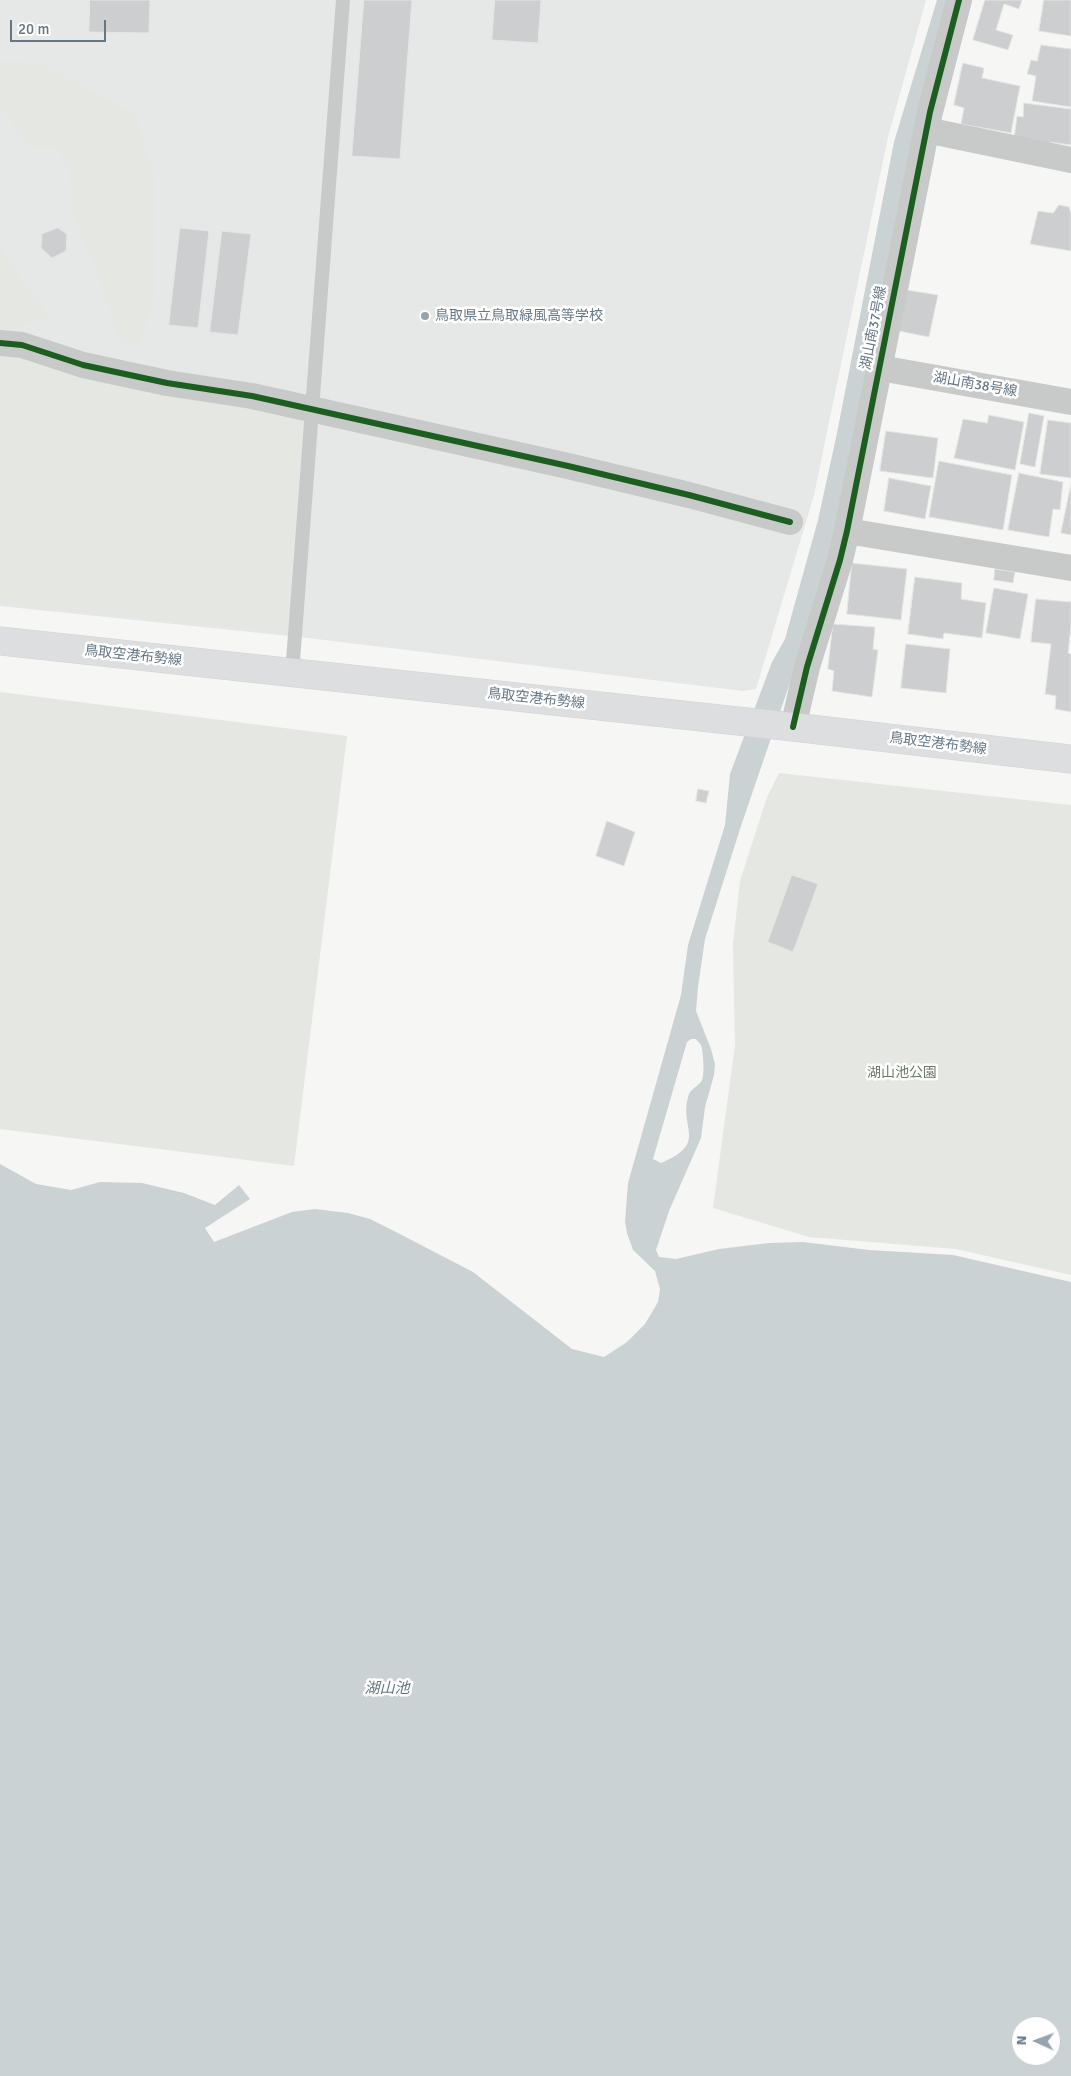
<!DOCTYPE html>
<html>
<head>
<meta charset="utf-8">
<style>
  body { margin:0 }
  #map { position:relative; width:1071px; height:2076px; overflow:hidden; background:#f6f6f4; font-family:Signika,sans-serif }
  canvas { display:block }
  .north { position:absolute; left:1011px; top:2016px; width:50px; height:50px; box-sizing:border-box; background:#fff; border:1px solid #c2c9ce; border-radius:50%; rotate:272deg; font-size:14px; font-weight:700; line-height:20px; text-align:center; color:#667784 }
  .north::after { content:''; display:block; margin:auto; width:18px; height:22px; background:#98a3ab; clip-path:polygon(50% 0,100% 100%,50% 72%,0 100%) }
  .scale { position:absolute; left:10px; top:20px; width:96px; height:22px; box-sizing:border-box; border:2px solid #667784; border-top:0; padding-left:6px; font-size:15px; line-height:18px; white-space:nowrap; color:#667784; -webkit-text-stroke:4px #fff; paint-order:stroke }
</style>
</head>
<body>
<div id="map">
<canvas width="1071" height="2076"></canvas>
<div class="north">N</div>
<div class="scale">20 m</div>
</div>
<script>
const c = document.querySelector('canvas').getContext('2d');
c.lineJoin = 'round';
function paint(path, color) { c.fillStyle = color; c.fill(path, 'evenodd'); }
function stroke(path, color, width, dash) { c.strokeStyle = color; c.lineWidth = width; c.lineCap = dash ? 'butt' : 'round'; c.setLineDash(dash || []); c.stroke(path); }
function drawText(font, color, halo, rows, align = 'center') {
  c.font = font + ' Signika,"Noto Sans JP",sans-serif'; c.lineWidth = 5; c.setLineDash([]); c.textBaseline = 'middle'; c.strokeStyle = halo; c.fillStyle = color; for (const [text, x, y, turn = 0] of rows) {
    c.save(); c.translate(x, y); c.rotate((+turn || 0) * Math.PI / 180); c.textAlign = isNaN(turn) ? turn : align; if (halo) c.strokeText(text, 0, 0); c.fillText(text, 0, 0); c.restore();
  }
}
paint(new Path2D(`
  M0,0H926L888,137L814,495L756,689L743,691L308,638L0,606Z`), '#e6e7e7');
paint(new Path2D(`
  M0,60L42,64L137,116L154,180L155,252L153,304L143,334L136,348L118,337L100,280L82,240L71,200L70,170L57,147H28L0,105Z
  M0,245L26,287L50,317L7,330H0Z
  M0,350L303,419L286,633L0,603Z
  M0,692L347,736L294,1166L0,1129Z
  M779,773L1071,805V1275L956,1249L809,1237L713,1208L735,1045L733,944L740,881L767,797Z`), '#e4e7e2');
paint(new Path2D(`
  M937,0H955L843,511L794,671L741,826L705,939L698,987L696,1011L711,1049L715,1064L714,1075L705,1107L701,1138L669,1211L656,1250L659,1257L676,1259L719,1249L769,1243L803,1242L869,1250L953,1255L1071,1282V2076H0V1164L36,1184L71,1190L100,1182L142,1183L184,1193L215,1205L239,1185L250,1199L205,1228L214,1242L292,1212L315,1209L348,1213L370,1219L394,1231L473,1272L572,1349L604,1357L627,1342L645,1324L658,1302L660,1289L655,1271L633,1250L627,1233L625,1222L628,1183L681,995L688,945L725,825L730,774L772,662L785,639L818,520L837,433L894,142ZM691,1039H696C697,1041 700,1043 701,1045C703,1050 705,1074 702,1080C699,1087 690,1088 688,1097C679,1129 709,1143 661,1163L653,1159L687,1042ZM1021,2026H1051V2056H1021Z`), '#cad2d4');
const building = new Path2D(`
  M90,0H150L149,33L89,32Z
  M364,0H412L400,159L352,156Z
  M495,0H541L538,43L492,40Z
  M985,0H1022L1019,9L1004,4L996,30L1013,35L1008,50L973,40Z
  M1044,0H1071V36L1039,31Z
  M1041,45L1071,49V107L1032,101L1036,76L1027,74L1031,60L1037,61Z
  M963,63L984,68L982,78L1020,86L1011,133L961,124L964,108L954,105Z
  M1024,103L1071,109V145L1049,142V146L1014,139L1017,116L1023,117Z
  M1059,205L1069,207L1071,213V251L1030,244L1038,211L1053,213Z
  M58,228L67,234L66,251L52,258L41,248L42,234Z
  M180,228L209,231L198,328L169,325Z
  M222,231L251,234L238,335L210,332Z
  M907,290L938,295L929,337L899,331Z
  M1029,413L1044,416L1035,467L1020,464Z
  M989,415L1024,422L1015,470L954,458L963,419L987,423Z
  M1048,420L1071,423V478L1040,474Z
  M886,431L938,438L933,478L880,471Z
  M939,461L1012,475L1003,530L929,517Z
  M1019,473L1063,482L1060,510L1053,509L1049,537L1008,530Z
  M889,478L931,486L925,519L884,511Z
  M1071,484V535L1061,533Z
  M852,563L907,569L901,620L847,614Z
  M995,569L1015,572L1013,583L994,580Z
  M915,577L962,583L961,599L986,603L982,638L944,633L943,639L908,634Z
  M994,588L1028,594L1020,639L986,633Z
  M1036,599L1071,602V626L1068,653L1071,654V712L1055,709L1056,696L1045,694L1051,644L1031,642Z
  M833,624L875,627L873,649L878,650L872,697L832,691L834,671L828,669Z
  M906,644L950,649L946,693L901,688Z
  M698,789L709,791L706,803L696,801Z
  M607,821L635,832L624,866L596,856Z
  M792,875L818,884L793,952L768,942Z`);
paint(building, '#cdcecf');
stroke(building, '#e5e5e4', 1);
const secondary = new Path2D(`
  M0,641L793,727L1071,759`);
stroke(secondary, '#d1d2d2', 29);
stroke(new Path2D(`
  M292,674L343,0`), '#c8caca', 14);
stroke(new Path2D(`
  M926,130L1071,160
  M0,343L22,345L83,365L167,383L252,396L568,466L689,495L790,522
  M880,368L1071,402
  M847,531L1071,568
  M793,727L807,667L840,560L847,531L930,112L959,0`), '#c8caca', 26);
stroke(secondary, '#dddedf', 28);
stroke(new Path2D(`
  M0,343L22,345L83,365L167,383L252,396L568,466L689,495L790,522
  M793,727L807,667L840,560L847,531L930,112L959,0`), '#1b5e20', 6);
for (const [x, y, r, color] of [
  [425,316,5,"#98a3ab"]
]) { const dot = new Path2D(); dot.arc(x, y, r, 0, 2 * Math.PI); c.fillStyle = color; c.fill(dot); stroke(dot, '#fff', 2); }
drawText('14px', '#667784', '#fff', [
  ["鳥取県立鳥取緑風高等学校",435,316]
], 'left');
drawText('14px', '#667784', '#fff', [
  ["湖山南37号線",874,328,-79],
  ["湖山南38号線",975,385,10],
  ["鳥取空港布勢線",133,656,6],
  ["鳥取空港布勢線",536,699,6],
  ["鳥取空港布勢線",938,744,7]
]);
drawText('14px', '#6a7b65', '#fff', [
  ["湖山池公園",902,1073]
]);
drawText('italic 15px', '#627880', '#fff', [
  ["湖山池",387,1689]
]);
</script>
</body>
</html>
